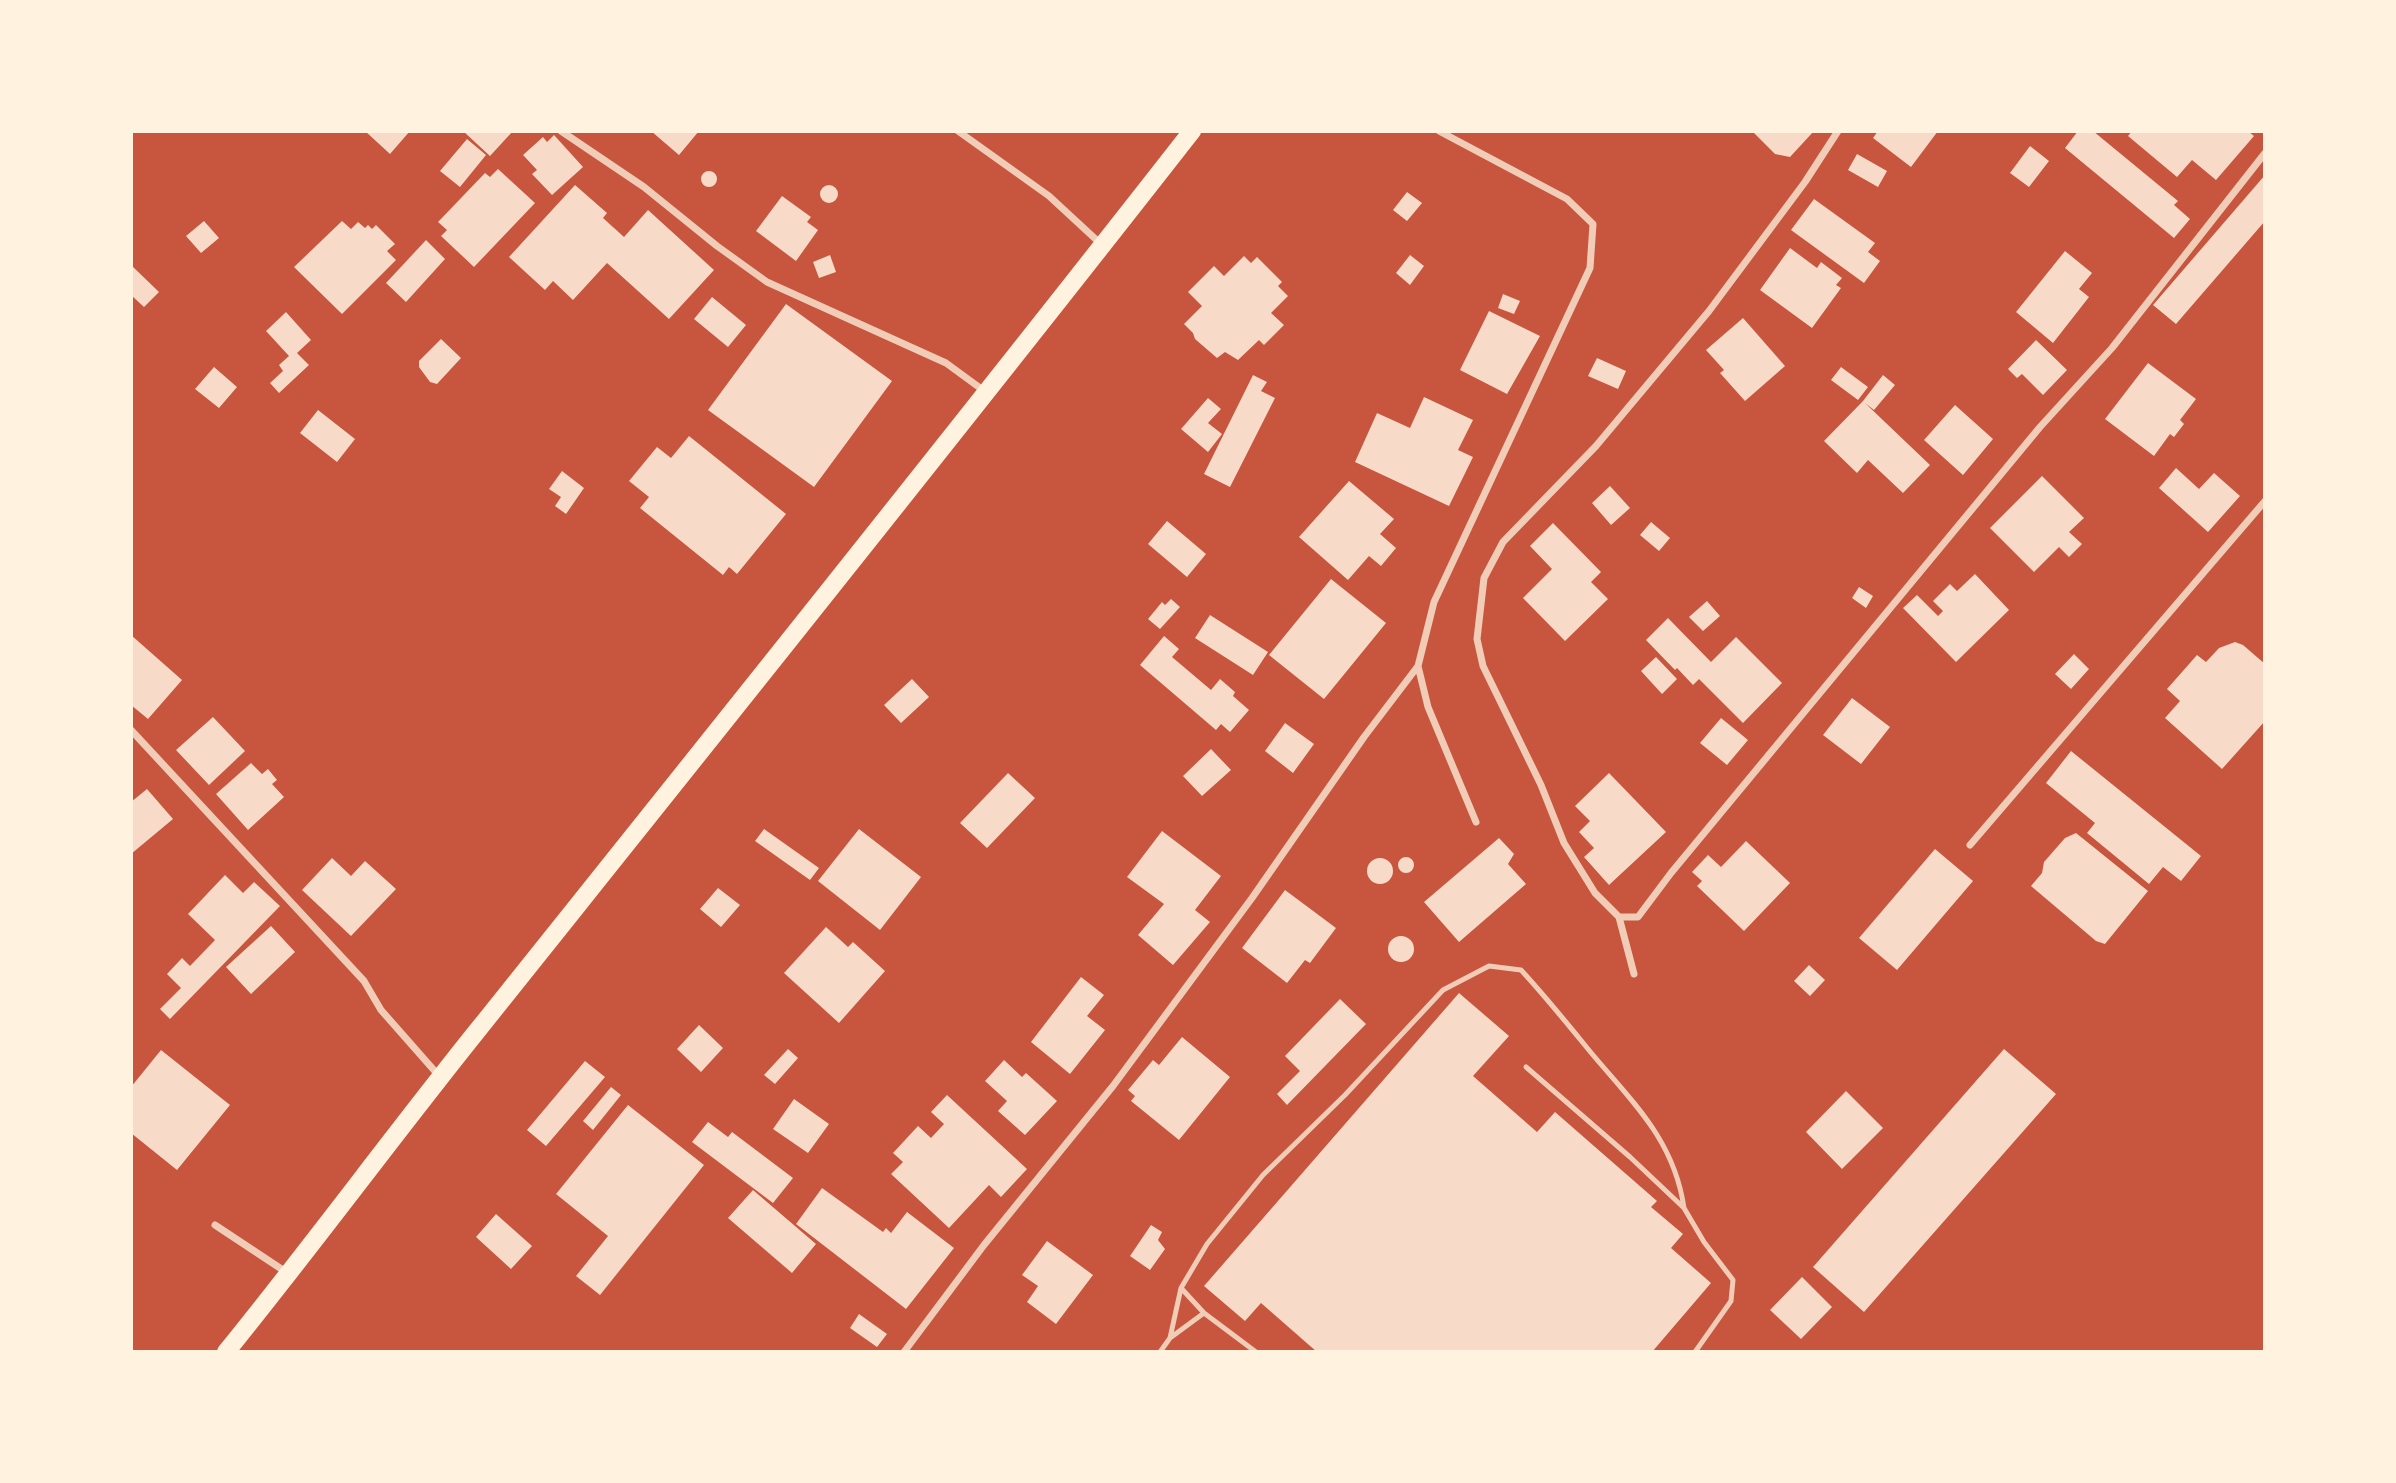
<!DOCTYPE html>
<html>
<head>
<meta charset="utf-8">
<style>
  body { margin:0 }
  #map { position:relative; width:2396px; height:1483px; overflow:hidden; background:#c8553d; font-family:Ubuntu,sans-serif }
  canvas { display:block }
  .frame { position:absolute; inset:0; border:133px solid #fff3e0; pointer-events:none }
</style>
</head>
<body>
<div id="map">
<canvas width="2396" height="1483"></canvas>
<div class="frame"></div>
</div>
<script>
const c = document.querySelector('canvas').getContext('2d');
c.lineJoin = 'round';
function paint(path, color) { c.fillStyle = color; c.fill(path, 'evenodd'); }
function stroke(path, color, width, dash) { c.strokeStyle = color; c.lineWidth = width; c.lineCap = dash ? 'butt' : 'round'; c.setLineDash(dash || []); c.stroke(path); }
paint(new Path2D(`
  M365,131H410L390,154Z
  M463,131H513L490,156Z
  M651,131H699L679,155Z
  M1752,131H1814L1790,157L1775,154Z
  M1878,131H1938L1911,167L1873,138Z
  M2078,131H2093L2178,201L2174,205L2190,219L2174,238L2065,148Z
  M2132,131H2248L2254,136L2216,180L2192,160L2177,177L2128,136Z
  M554,135L583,167L552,195L532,174L537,170L523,155L543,137L547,142Z
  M467,139L486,155L460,187L440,171Z
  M2030,146L2049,161L2029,187L2010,173Z
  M1857,154L1887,171L1878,187L1848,170Z
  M498,169L535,203L474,267L441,236L447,230L438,222L485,173L490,177Z
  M701 179a8 8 0 1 1 16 0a8 8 0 1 1-16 0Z
  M2265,175V221L2176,324L2153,305Z
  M820 194a9 9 0 1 1 18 0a9 9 0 1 1-18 0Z
  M575,185L607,213L603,218L624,237L648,210L714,270L669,319L607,263L573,300L553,281L545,290L509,257Z
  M1407,192L1422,203L1407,221L1393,210Z
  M782,196L811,217L807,222L818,230L796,261L756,231Z
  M1814,199L1875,243L1868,252L1880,261L1864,283L1791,230Z
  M204,221L219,238L201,253L186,236Z
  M342,221L351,229L358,222L365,228L368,225L372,229L376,225L395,244L387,251L396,260L342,314L294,267Z
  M426,240L445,259L406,302L386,283Z
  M1790,248L1817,268L1821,262L1842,278L1836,285L1841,288L1812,328L1760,290Z
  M2065,251L2092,273L2079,289L2089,297L2053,343L2016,312Z
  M830,255L836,272L819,278L813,262Z
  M1410,255L1424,266L1410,285L1396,273Z
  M1244,256L1251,263L1257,257L1282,282L1278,286L1288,296L1271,313L1284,325L1264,345L1259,340L1238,360L1225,352L1217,358L1195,339L1193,333L1184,324L1202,306L1188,292L1214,266L1224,276Z
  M131,265L159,292L144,307L131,295Z
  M1503,294L1520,301L1514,314L1498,308Z
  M712,297L746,325L728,347L694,319Z
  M786,304L892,381L814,487L708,410Z
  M1489,311L1540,336L1507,394L1460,370Z
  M286,312L311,340L297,353L309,365L279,393L270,383L283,371L279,365L289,356L266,331Z
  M1743,318L1785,366L1745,401L1720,373L1724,370L1706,350Z
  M441,339L461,358L437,384L430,382L419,367V361Z
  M2036,340L2067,370L2043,395L2022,374L2017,378L2008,369Z
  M1597,358L1626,371L1618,389L1588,376Z
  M2148,363L2196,399L2180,420L2184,424L2174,437L2170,434L2154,456L2105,419Z
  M214,367L237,387L219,408L195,389Z
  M1841,367L1868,387L1858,400L1831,380Z
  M1253,375L1267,382L1261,391L1275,398L1230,487L1204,474Z
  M1883,375L1895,385L1874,410L1865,403L1930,465L1903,493L1868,460L1857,473L1824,441L1863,401Z
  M1424,397L1473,420L1458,450L1473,457L1449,506L1355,462L1377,413L1410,428Z
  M1208,398L1221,409L1208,423L1222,434L1208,452L1181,429Z
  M1955,405L1993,439L1963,475L1924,440Z
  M318,410L355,439L337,462L300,433Z
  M689,436L786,514L737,574L729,567L723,575L640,508L649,497L629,481L657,447L671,458Z
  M2176,468L2199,489L2214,473L2240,496L2208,532L2159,488Z
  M562,471L584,488L566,514L555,506L561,497L549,489Z
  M2042,476L2084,518L2069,532L2082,544L2069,557L2059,547L2034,572L1990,528Z
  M1349,481L1394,519L1380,534L1396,548L1381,566L1369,556L1348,580L1299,537Z
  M1610,486L1630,508L1611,525L1592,503Z
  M1167,521L1206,554L1187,577L1148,544Z
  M1651,522L1670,538L1659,551L1640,535Z
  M1553,523L1601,572L1591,582L1608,599L1565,641L1523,598L1552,569L1530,546Z
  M1975,574L2009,610L1956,662L1903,608L1917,595L1938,616L1943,611L1933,601L1950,584L1957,591Z
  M1331,579L1386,623L1324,699L1269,655Z
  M1859,587L1873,596L1866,608L1852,598Z
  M1171,599L1180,607L1160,629L1148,619L1162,602L1165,605Z
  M1707,601L1720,616L1703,631L1689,617Z
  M1210,615L1268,652L1253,675L1195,638Z
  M1668,618L1711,662L1736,637L1782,683L1743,723L1699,679L1693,685L1677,668L1675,670L1646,640Z
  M131,635L182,680L148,719L131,705Z
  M1164,636L1179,649L1172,657L1211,690L1220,679L1235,692L1233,696L1249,710L1230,732L1221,724L1216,730L1140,665Z
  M2235,642L2243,645L2265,664V721L2222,769L2165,718L2180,701L2167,689L2197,655L2206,662L2219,648Z
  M2074,654L2089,669L2071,689L2055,674Z
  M1656,657L1677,679L1662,694L1641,671Z
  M912,679L929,697L901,723L884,705Z
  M1852,698L1890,727L1861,764L1823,735Z
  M213,717L245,751L209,785L176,750Z
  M1721,718L1748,740L1727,765L1700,743Z
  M1285,723L1314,744L1293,773L1265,751Z
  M1211,749L1231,770L1202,796L1183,776Z
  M2071,751L2201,856L2181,881L2163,867L2149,884L2087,833L2095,823L2046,783Z
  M251,763L262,774L268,769L277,780L272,784L284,797L248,830L216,794Z
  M1008,773L1035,798L987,848L960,823Z
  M1609,773L1666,832L1609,885L1584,857L1594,848L1579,832L1590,821L1575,806Z
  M147,789L173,819L131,854V802Z
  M764,829L819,868L810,880L755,841Z
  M859,829L921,877L880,930L818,881Z
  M1162,831L1221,876L1195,910L1210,922L1173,965L1138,935L1164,904L1127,877Z
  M2076,833L2148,891L2105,944L2096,941L2031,886L2042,873L2044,862L2065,838Z
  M1499,838L1514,854L1508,864L1526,884L1459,942L1424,902Z
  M1746,841L1790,883L1744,931L1697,886L1702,881L1692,872L1708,855L1721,867Z
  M1935,849L1973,881L1897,970L1859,938Z
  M1398 865a8 8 0 1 1 16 0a8 8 0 1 1-16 0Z
  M1367 871a13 13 0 1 1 26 0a13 13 0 1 1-26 0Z
  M332,858L351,876L365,861L396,889L351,936L302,890Z
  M225,875L243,893L254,882L280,906L170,1019L160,1009L181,988L167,974L182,958L190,966L215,940L188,914Z
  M718,888L740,905L721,927L700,909Z
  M1285,890L1336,928L1310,963L1305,960L1287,983L1242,948Z
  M271,926L295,952L251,994L226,967Z
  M826,927L848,947L853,942L885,971L839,1023L784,973Z
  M1388 949a13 13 0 1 1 26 0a13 13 0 1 1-26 0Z
  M1809,965L1825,980L1810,996L1794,981Z
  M1081,977L1104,995L1087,1016L1105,1030L1070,1074L1031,1042Z
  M1459,993L1509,1036L1473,1076L1537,1132L1555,1112L1657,1201L1651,1207L1683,1234L1671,1248L1711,1283L1652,1352H1317L1261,1303L1245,1321L1204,1286Z
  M1340,999L1366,1024L1287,1105L1277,1094L1300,1071L1285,1056Z
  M699,1025L723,1048L701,1072L677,1049Z
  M1182,1037L1230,1077L1179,1140L1131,1101L1135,1096L1128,1090L1153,1060L1159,1065Z
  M788,1049L798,1058L775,1084L764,1075Z
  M2004,1049L2056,1094L1864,1312L1813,1267Z
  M161,1050L230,1105L177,1170L131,1133V1087Z
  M1004,1060L1022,1077L1026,1073L1057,1101L1025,1135L998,1111L1007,1101L985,1081Z
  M585,1061L605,1077L546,1146L527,1130Z
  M611,1087L621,1095L593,1130L583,1121Z
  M1846,1091L1883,1128L1842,1169L1806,1132Z
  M947,1095L1027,1169L1001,1197L989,1185L949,1228L891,1174L903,1162L893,1153L918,1126L931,1138L944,1124L931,1112Z
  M794,1099L829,1124L808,1153L773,1129Z
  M628,1105L704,1165L600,1295L576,1276L608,1236L556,1194Z
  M708,1122L728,1137L732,1132L793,1178L773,1203L692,1142Z
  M822,1188L883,1232L886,1228L891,1233L907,1212L954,1248L906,1309L796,1224Z
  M753,1190L816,1244L792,1273L728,1218Z
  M496,1214L532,1246L511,1269L476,1237Z
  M1151,1225L1162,1232L1158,1240L1165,1249L1150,1270L1130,1256Z
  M1047,1241L1093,1275L1056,1324L1027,1302L1038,1286L1022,1275Z
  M1802,1277L1832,1307L1801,1339L1770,1310Z
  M859,1314L887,1334L877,1347L850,1328Z`), '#f7dbc8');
stroke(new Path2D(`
  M1526,1067L1630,1157L1684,1208L1704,1242L1733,1280L1731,1301L1695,1352
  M1181,1288L1204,1313
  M1170,1338L1181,1288L1207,1244L1263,1175L1345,1095L1443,990L1489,966L1521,970C1545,996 1566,1022 1588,1049C1630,1100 1674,1138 1684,1208
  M1160,1352L1170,1338L1204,1313L1256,1352`), '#f1ccb7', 5);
stroke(new Path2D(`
  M561,131L644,187L717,246L767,282L946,363L987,393
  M958,131L1049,196L1102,245
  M1418,666L1428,707L1476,822
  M131,730L364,981L381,1010L440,1077
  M1970,845L2265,501
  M1619,917H1638L1671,873L2040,427L2112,348L2265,153
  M1634,974L1619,917L1595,893L1564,843L1541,785L1483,666L1477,639L1484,578L1503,542L1596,446L1709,311L1805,182L1838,131
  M215,1225L289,1274
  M904,1352L984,1245L1113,1086L1252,898L1364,737L1418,666L1434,602L1590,268L1593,224L1567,199L1439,131`), '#f1ccb7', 7);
stroke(new Path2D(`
  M226,1352C312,1246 392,1137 477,1031C716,732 956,433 1192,131`), '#fff3e0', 18);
</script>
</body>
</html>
